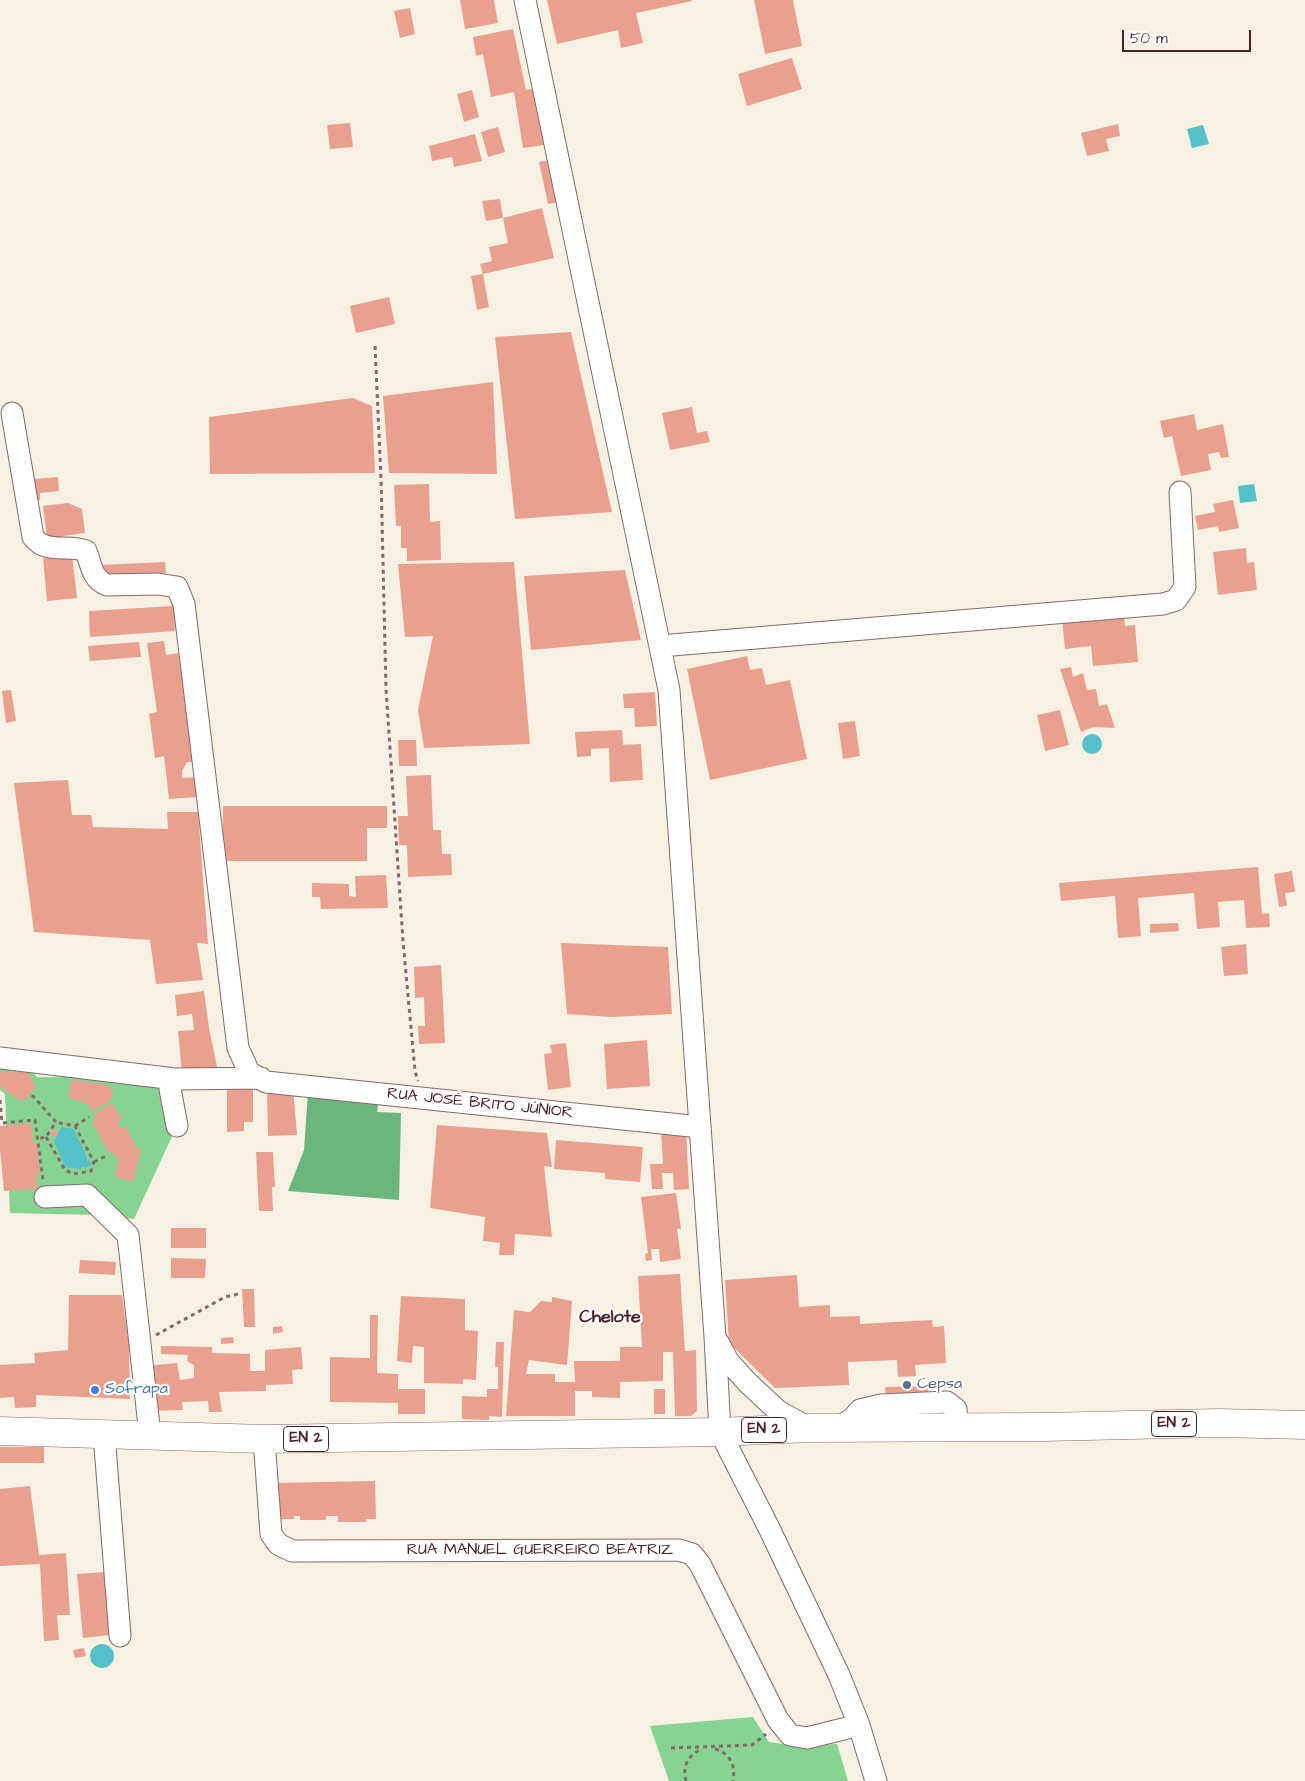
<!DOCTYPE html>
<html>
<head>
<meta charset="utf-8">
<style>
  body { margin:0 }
  #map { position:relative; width:1305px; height:1781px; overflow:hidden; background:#f6f1e2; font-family:"Architects Daughter",sans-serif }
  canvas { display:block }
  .scale { position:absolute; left:1122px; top:30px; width:129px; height:22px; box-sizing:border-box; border:2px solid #4a1f2b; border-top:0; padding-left:6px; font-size:15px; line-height:18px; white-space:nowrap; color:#4a1f2b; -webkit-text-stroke:4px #fff; paint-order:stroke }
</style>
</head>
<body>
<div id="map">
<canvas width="1305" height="1781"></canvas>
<div class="scale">50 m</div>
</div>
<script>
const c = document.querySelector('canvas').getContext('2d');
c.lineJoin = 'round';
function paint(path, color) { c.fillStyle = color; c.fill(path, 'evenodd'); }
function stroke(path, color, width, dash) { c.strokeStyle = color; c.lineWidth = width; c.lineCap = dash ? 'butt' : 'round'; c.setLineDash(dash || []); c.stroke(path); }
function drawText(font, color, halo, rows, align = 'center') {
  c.font = font + ' "Architects Daughter",sans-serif'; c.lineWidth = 4.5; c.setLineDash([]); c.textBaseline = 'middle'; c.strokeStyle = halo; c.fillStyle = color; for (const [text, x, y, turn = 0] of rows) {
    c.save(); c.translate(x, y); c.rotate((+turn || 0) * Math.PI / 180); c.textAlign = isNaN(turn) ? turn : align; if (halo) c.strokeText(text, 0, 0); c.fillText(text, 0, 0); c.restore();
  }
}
paint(new Path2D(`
  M0,1062L26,1064L37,1077H66L73,1067L160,1083L174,1132L134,1219L97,1215L10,1213L5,1094L0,1090Z
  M753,1717L769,1742L797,1746L837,1744L848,1781H669L650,1726Z`), '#86d392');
paint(new Path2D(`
  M308,1092L379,1099L377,1112L401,1113L399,1200L288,1191L304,1150Z`), '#6cb57c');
paint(new Path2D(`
  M1203,125L1209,144L1192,148L1187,129Z
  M1254,484L1257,501L1240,503L1238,486Z
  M1082 744a10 10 0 1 1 20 0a10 10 0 1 1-20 0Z
  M61,1127L74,1129L87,1157V1161L91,1162L92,1165L85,1168L83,1166L81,1169L65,1167L54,1141Z
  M90 1656a12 12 0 1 1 24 0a12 12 0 1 1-24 0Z`), '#54c1ca');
paint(new Path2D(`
  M460,0H494L498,23L465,29Z
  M547,0H692V1L636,13L643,43L621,48L618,30L557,44Z
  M754,0H793L802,46L765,54Z
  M410,8L415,34L400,38L394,11Z
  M513,29L526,90L536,88L545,145L523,148L514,92L491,97L483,54L476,56L473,37Z
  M792,58L802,89L747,106L738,74Z
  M472,90L479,117L464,122L457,94Z
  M350,123L353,147L330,149L327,125Z
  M1118,124L1120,136L1106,139L1109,151L1087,156L1081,133Z
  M498,127L505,152L488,157L481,132Z
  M475,134L482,161L454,167L452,157L432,161L429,146Z
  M551,160L560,202L548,204L539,162Z
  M500,199L503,218L486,221L482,201Z
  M542,208L554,258L483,274L480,264L492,261L489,247L508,243L503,218Z
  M483,274L489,307L477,310L471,276Z
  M389,297L395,324L356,333L350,306Z
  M571,332L612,512L515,519L495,337Z
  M493,382L497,474L389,473L383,396Z
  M353,398L372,406L375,473L210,474L209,417Z
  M692,407L697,433L707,431L710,442L670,450L662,413Z
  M1194,414L1197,430L1223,424L1229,457L1221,458L1219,452L1208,454L1211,470L1181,476L1172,436L1164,438L1160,421Z
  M58,477L59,491L40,493V500H35L33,479Z
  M429,484L430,522L440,521L441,560L407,561V548H401V526H396L394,485Z
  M1233,500L1239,528L1219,532L1218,526L1198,530L1195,516L1215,512L1213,504Z
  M68,503L82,509L85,533L47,538L43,506Z
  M1246,548L1247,563L1254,562L1257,590L1218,595L1213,552Z
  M72,555L77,598L47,601L43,558Z
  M165,562L166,573L103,576L100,565Z
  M514,562L530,744L424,748L418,710L433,636L405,637L398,564Z
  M625,570L641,640L531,650L524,576Z
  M174,606L175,631L90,637L89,611Z
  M1124,617L1125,626L1135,625L1138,662L1093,666L1091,646L1065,649L1062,618Z
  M164,641L166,655L178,653L195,762H187L182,771V778L197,777L198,797L169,799L164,756L155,758L149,714L157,712L147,643Z
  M139,642L141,657L90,661L88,646Z
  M747,656L750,670L762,668L766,685L790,680L807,759L710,780L687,669Z
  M1071,667L1073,677L1083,673L1087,690L1096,689L1099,706L1107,704L1115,728L1093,727L1081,732L1060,669Z
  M11,690L16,721L6,723L2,691Z
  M655,692L657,726L635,727L634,708H624L623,694Z
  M1060,710L1069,745L1045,751L1037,715Z
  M855,721L860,756L843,759L838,723Z
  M622,730L623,745L641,744L643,780L610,782L609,748L591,749V756L577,757L575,732Z
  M398,740H416L417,766H399Z
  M431,775L433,830H441L442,854H451L452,875L408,877L407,845H399L398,816H408L406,776Z
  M68,780L72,815H91L93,827L168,829L167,812H198L208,944L197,943L203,980L156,984L150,940L34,932L14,783Z
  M223,806H387V828H367V861H223Z
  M1258,867L1262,914L1269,913L1270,927L1246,928L1244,900L1218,902L1220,927L1197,929L1194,893L1138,898L1141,936L1118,938L1115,896L1061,901L1059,883Z
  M1292,871L1295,892L1285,893L1287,906L1279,907L1274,874Z
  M386,875L388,908L321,909L320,897H312V883L349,884V896L356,897L355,876Z
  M1178,923L1179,931L1150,933V924Z
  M561,943L668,947L672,1014L611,1017L567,1014Z
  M1246,944L1248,974L1224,976L1221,947Z
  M441,965L445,1043L419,1044L418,1026H425L424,997L415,998L414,967Z
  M204,991L209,1028L219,1076L182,1074L178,1031L194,1030L192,1014L177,1016L175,995Z
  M647,1040L650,1086L607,1089L604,1044Z
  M566,1043L571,1087L548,1090L544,1054L552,1053L550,1045Z
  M27,1071L36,1087L23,1102L0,1087V1072Z
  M72,1080L108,1085L113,1092L110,1101L92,1111L88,1104L68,1097Z
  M227,1084H253V1122H244V1131L227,1132Z
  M293,1088L297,1135L268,1136L267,1089Z
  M112,1103L122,1119L117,1122L121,1128L125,1126L136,1146L133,1148L141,1149L133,1182L115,1177L119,1156L116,1158L112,1151L109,1153L92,1122L96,1120L93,1115Z
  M31,1123L33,1143L37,1142L40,1174L36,1175L38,1189L4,1191L0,1149V1126Z
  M437,1125L547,1133L552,1167L544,1166L552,1237L515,1234L514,1255H499L500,1243L483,1241L485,1217L430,1208Z
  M686,1128L689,1189L674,1190L673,1173H662L663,1189H652L650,1164H663L661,1129Z
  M50.5 1133a3.5 3.5 0 1 1 7 0a3.5 3.5 0 1 1-7 0Z
  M556,1140L643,1147L640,1182L605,1179V1173L554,1169Z
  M256,1152H273L275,1187H272L273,1211H259Z
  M676,1193L681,1229H677L681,1259L660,1262L659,1249H651L652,1260L646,1261L645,1254L648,1253L641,1197Z
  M171,1228H206V1248H171Z
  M171,1258L206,1259L205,1278H171Z
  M80,1260L116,1262L115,1275L79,1273Z
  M680,1274L685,1351L696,1350L697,1411L691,1416H675L673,1352H663V1381L620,1382V1398L592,1397V1391H575V1416H506L514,1310L530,1312L541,1301L552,1302V1297L572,1301L567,1365L529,1360L526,1374H555V1382H575L574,1361H620V1347H642L638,1276Z
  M797,1275L799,1307L830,1305V1317L860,1316V1324L932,1320L933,1327L944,1326L946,1363L915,1365L916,1376L898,1377L897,1360L848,1362L849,1385L775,1388L729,1343L725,1280Z
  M242,1289H254L255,1327H244Z
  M69,1295H122L129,1344L130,1399L36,1395V1407L15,1408L14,1397L0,1398V1365L35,1363L34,1353L68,1350Z
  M401,1296L465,1299V1330L478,1331L476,1380L463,1379V1384L424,1383V1347L413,1346L412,1363L397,1361Z
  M370,1315H378L377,1373L398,1374V1389H425V1414H398V1403L330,1402V1357L370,1358Z
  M282,1326L283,1332L273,1334V1327Z
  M233,1337L234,1343L221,1344V1338Z
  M496,1342H504L502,1417L489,1416V1420L462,1419V1396L487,1397V1389H498V1367H495Z
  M161,1346L212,1347V1353L250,1354V1371H265V1350L301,1347L303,1369L292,1370L293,1384L266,1385V1391L219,1392L222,1412H209L208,1401L182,1402L183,1410L151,1411L145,1366L177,1363L180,1380L194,1378V1365L187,1361L188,1355L161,1354Z
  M928,1386L929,1410L886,1411L885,1387Z
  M654,1389H665V1414H654Z
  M0,1447H44V1463H0Z
  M375,1481L376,1519H366V1522H338V1516H326V1520H300V1516H294V1519H281V1511H276L275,1483Z
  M30,1486L39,1555L66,1553L70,1615H57L59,1640L44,1641L40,1564L0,1566V1489Z
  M105,1572L111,1635L83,1638L77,1574Z
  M84,1648L86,1656L75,1658L73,1650Z`), '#eaa08f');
const minor = new Path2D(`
  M525,0L669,690L715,1337L720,1432L769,1528L839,1675L859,1725L876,1781
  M12,413L33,537C36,540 39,544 43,545C56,551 72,545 86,551C92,566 91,578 107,585L158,584L177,587L184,604L238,1048L249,1072L266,1082L700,1127
  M660,646L1163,604L1176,600L1185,587L1180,492
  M0,1058L175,1079L261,1078
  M175,1079L170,1089L177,1126
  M45,1197L87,1195L128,1235L150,1435
  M718,1342L728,1361L747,1382L778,1411L809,1428
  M838,1428L853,1418L860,1410L881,1405L947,1402L956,1409C957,1418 955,1421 949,1428
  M104,1434L120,1636
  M264,1439L271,1534L278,1544L292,1551L679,1550L692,1554L700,1564L778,1720L790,1735L807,1738L859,1725`);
const major = new Path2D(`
  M0,1431L264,1439L720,1432L809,1428L1043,1427L1218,1423L1305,1425`);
stroke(minor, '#86686b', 23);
stroke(major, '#86686b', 29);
stroke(new Path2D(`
  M375,346L381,478L386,689L403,941L415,1071L418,1081
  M32,1095L56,1122L46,1137L37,1139
  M0,1100L2,1123L35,1120L43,1180
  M75,1126L89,1117
  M46,1137L65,1170L73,1174L91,1171L94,1162L75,1126L56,1122
  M94,1162L108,1155
  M156,1335L225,1297L238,1294
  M671,1748L752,1745L766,1734
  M715,1749C730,1753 736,1766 733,1781
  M686,1781C682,1766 688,1756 701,1749`), '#86686b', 3, [4, 4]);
stroke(minor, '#fff', 21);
stroke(major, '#fff', 28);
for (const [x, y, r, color] of [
  [907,1385,5,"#5c6f8a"],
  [95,1390,5,"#3f7fe0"]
]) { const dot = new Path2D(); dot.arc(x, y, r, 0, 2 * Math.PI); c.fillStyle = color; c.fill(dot); stroke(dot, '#fff', 2); }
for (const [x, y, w] of [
  [1174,1424,45],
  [764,1430,45],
  [306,1439,45]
]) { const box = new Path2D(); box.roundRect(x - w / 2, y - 12.5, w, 25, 4); c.fillStyle = '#fff'; c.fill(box); stroke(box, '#4a1f2b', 1); }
drawText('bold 15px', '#4a1f2b', null, [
  ["EN 2",1174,1424],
  ["EN 2",764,1430],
  ["EN 2",306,1439]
]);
drawText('16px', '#4a1f2b', '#fff', [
  ["RUA JOSÉ BRITO JÚNIOR",480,1104,6],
  ["RUA MANUEL GUERREIRO BEATRIZ",540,1551]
]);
drawText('16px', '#4e5e75', '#fff', [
  ["Cepsa",917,1385]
], 'left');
drawText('16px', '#366cbe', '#fff', [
  ["Sofrapa",105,1390]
], 'left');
drawText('bold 18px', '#4a1f2b', '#fff', [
  ["Chelote",610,1318]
]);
</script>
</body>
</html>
